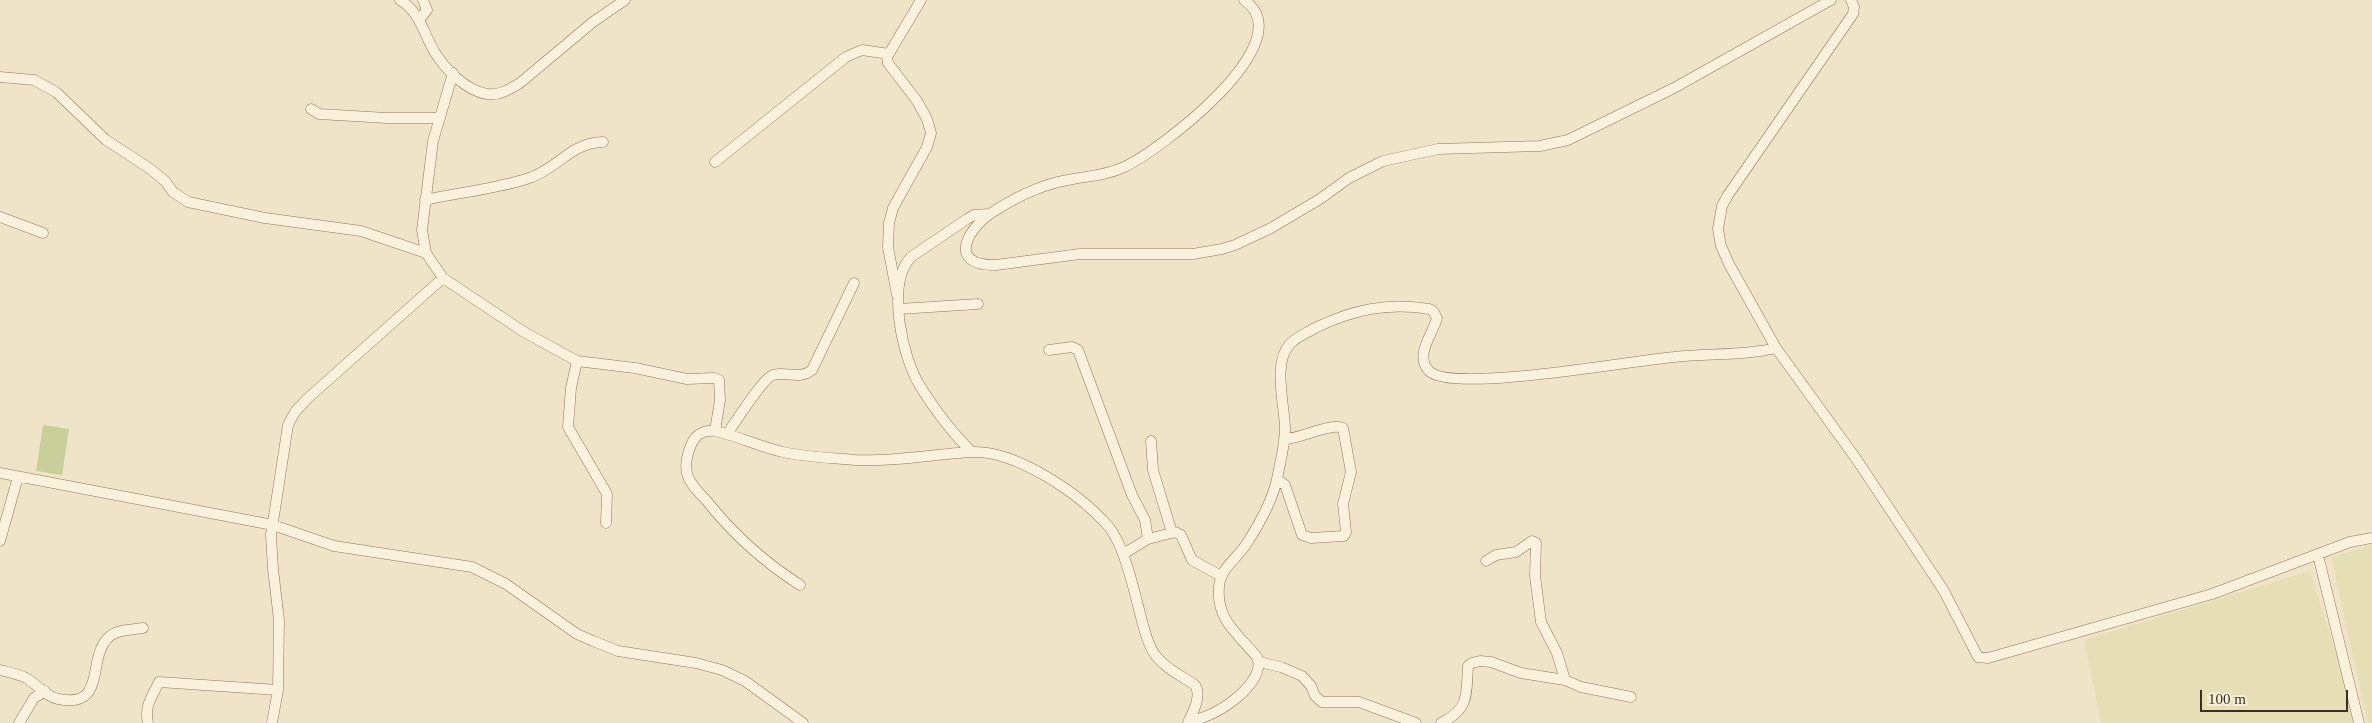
<!DOCTYPE html>
<html>
<head>
<meta charset="utf-8">
<style>
  body { margin:0 }
  #map { position:relative; width:2372px; height:723px; overflow:hidden; background:#f0e4c8; font-family:"Times New Roman",serif }
  canvas { display:block }
  .scale { position:absolute; left:2200px; top:690px; width:148px; height:22px; box-sizing:border-box; border:2px solid #3d2e20; border-top:0; padding-left:6px; font-size:15px; line-height:18px; white-space:nowrap; color:#3d2e20; -webkit-text-stroke:4px #f7eed8; paint-order:stroke }
</style>
</head>
<body>
<div id="map">
<canvas width="2372" height="723"></canvas>
<div class="scale">100 m</div>
</div>
<script>
const c = document.querySelector('canvas').getContext('2d');
c.lineJoin = 'round';
function paint(path, color) { c.fillStyle = color; c.fill(path, 'evenodd'); }
function stroke(path, color, width, dash) { c.strokeStyle = color; c.lineWidth = width; c.lineCap = dash ? 'butt' : 'round'; c.setLineDash(dash || []); c.stroke(path); }
paint(new Path2D(`
  M2372,545V723H2368L2331,557Z
  M2310,571L2358,723H2101L2084,640Z`), '#e6deb5');
paint(new Path2D(`
  M43,425L69,429L62,475L36,471Z`), '#c9cf9b');
const minor = new Path2D(`
  M400,0C420,12 423,32 434,51C444,68 466,91 487,94C499,96 510,89 520,83L593,22L625,0
  M1244,0C1305,41 1159,151 1124,167C1108,175 1090,176 1073,179C1046,183 1018,196 996,210C968,226 945,266 996,265L1080,254H1193L1222,249L1235,245L1271,228L1320,199L1349,178L1383,161L1438,149L1540,146L1568,140L1674,88L1831,0
  M1851,0L1854,7L1853,14L1728,195L1722,206L1718,229L1721,246L1729,264L1776,348L1857,460L1944,591L1978,657L1988,658L2212,594L2350,542L2372,538
  M420,19L427,10L423,0
  M0,77L34,80L56,92L106,140L149,168L165,181L173,192L188,202L265,218L361,231L426,253
  M311,109L319,114L387,118H440
  M715,162L846,57L862,50L889,54
  M425,200C460,192 499,189 532,177C560,166 571,143 603,142
  M0,217L43,233
  M443,278L426,253L422,230L433,141L453,73
  M897,295L888,247L889,223L893,208L927,147L931,133L927,119L917,101L888,63L887,57L921,0
  M899,309L978,304
  M1049,350L1072,347L1078,350L1132,495L1145,520L1148,539
  M577,361L571,388L568,427L607,494L606,523
  M727,434C735,423 763,378 773,375C786,371 800,380 812,370L854,283
  M1151,441L1153,470L1172,533
  M972,452C951,432 935,410 920,386C902,357 886,284 911,257L967,219L974,215L989,214
  M0,473L273,525L334,546L472,567L506,584L577,634L593,641L618,651L696,663L722,670L745,681L803,723
  M1277,479L1285,485L1302,535L1311,538L1344,536L1346,532L1343,504L1351,472L1343,428C1332,422 1300,439 1284,439
  M0,541L18,477
  M1123,554L1148,539L1175,532L1181,535L1192,560L1221,576
  M2318,555L2359,723
  M1486,561L1496,555L1516,552L1532,541L1536,543L1535,576L1541,622L1557,653L1565,680
  M800,585C764,562 732,533 706,500C700,494 693,487 689,479C684,469 687,455 691,445C696,434 703,430 715,431C738,436 760,447 783,452C804,457 834,458 855,460C894,462 933,454 972,452C1016,450 1080,494 1108,526C1125,545 1136,599 1143,625C1146,635 1149,648 1156,656C1166,669 1182,676 1195,685C1202,696 1193,712 1188,723
  M1259,662L1281,667L1302,676L1311,686L1315,696L1322,702H1359L1416,723
  M0,670C8,672 18,674 26,678C37,684 46,697 58,699C109,709 85,657 110,636C118,629 132,630 143,628
  M1189,720C1212,721 1268,683 1257,657C1238,634 1216,620 1219,587C1220,568 1238,558 1247,543C1260,523 1274,498 1278,474C1281,459 1285,444 1285,429C1285,406 1272,363 1290,344C1296,337 1307,333 1315,328C1352,310 1387,302 1429,309L1433,311L1437,318C1433,334 1414,355 1429,371C1452,394 1635,360 1674,357C1708,353 1743,356 1776,348
  M19,723L34,698L45,691
  M148,723C144,706 152,697 159,682L278,690
  M272,723L278,690L279,620L273,569L271,535L288,425L295,412L308,398L443,278L524,332L577,361L635,368L687,379L714,378L719,380L720,400L715,431
  M1441,723C1470,709 1466,694 1468,666L1472,663L1480,661L1491,662L1521,673L1565,680L1581,687L1631,697`);
stroke(minor, '#8d765c', 11);
stroke(minor, '#faf1dc', 10);
</script>
</body>
</html>
